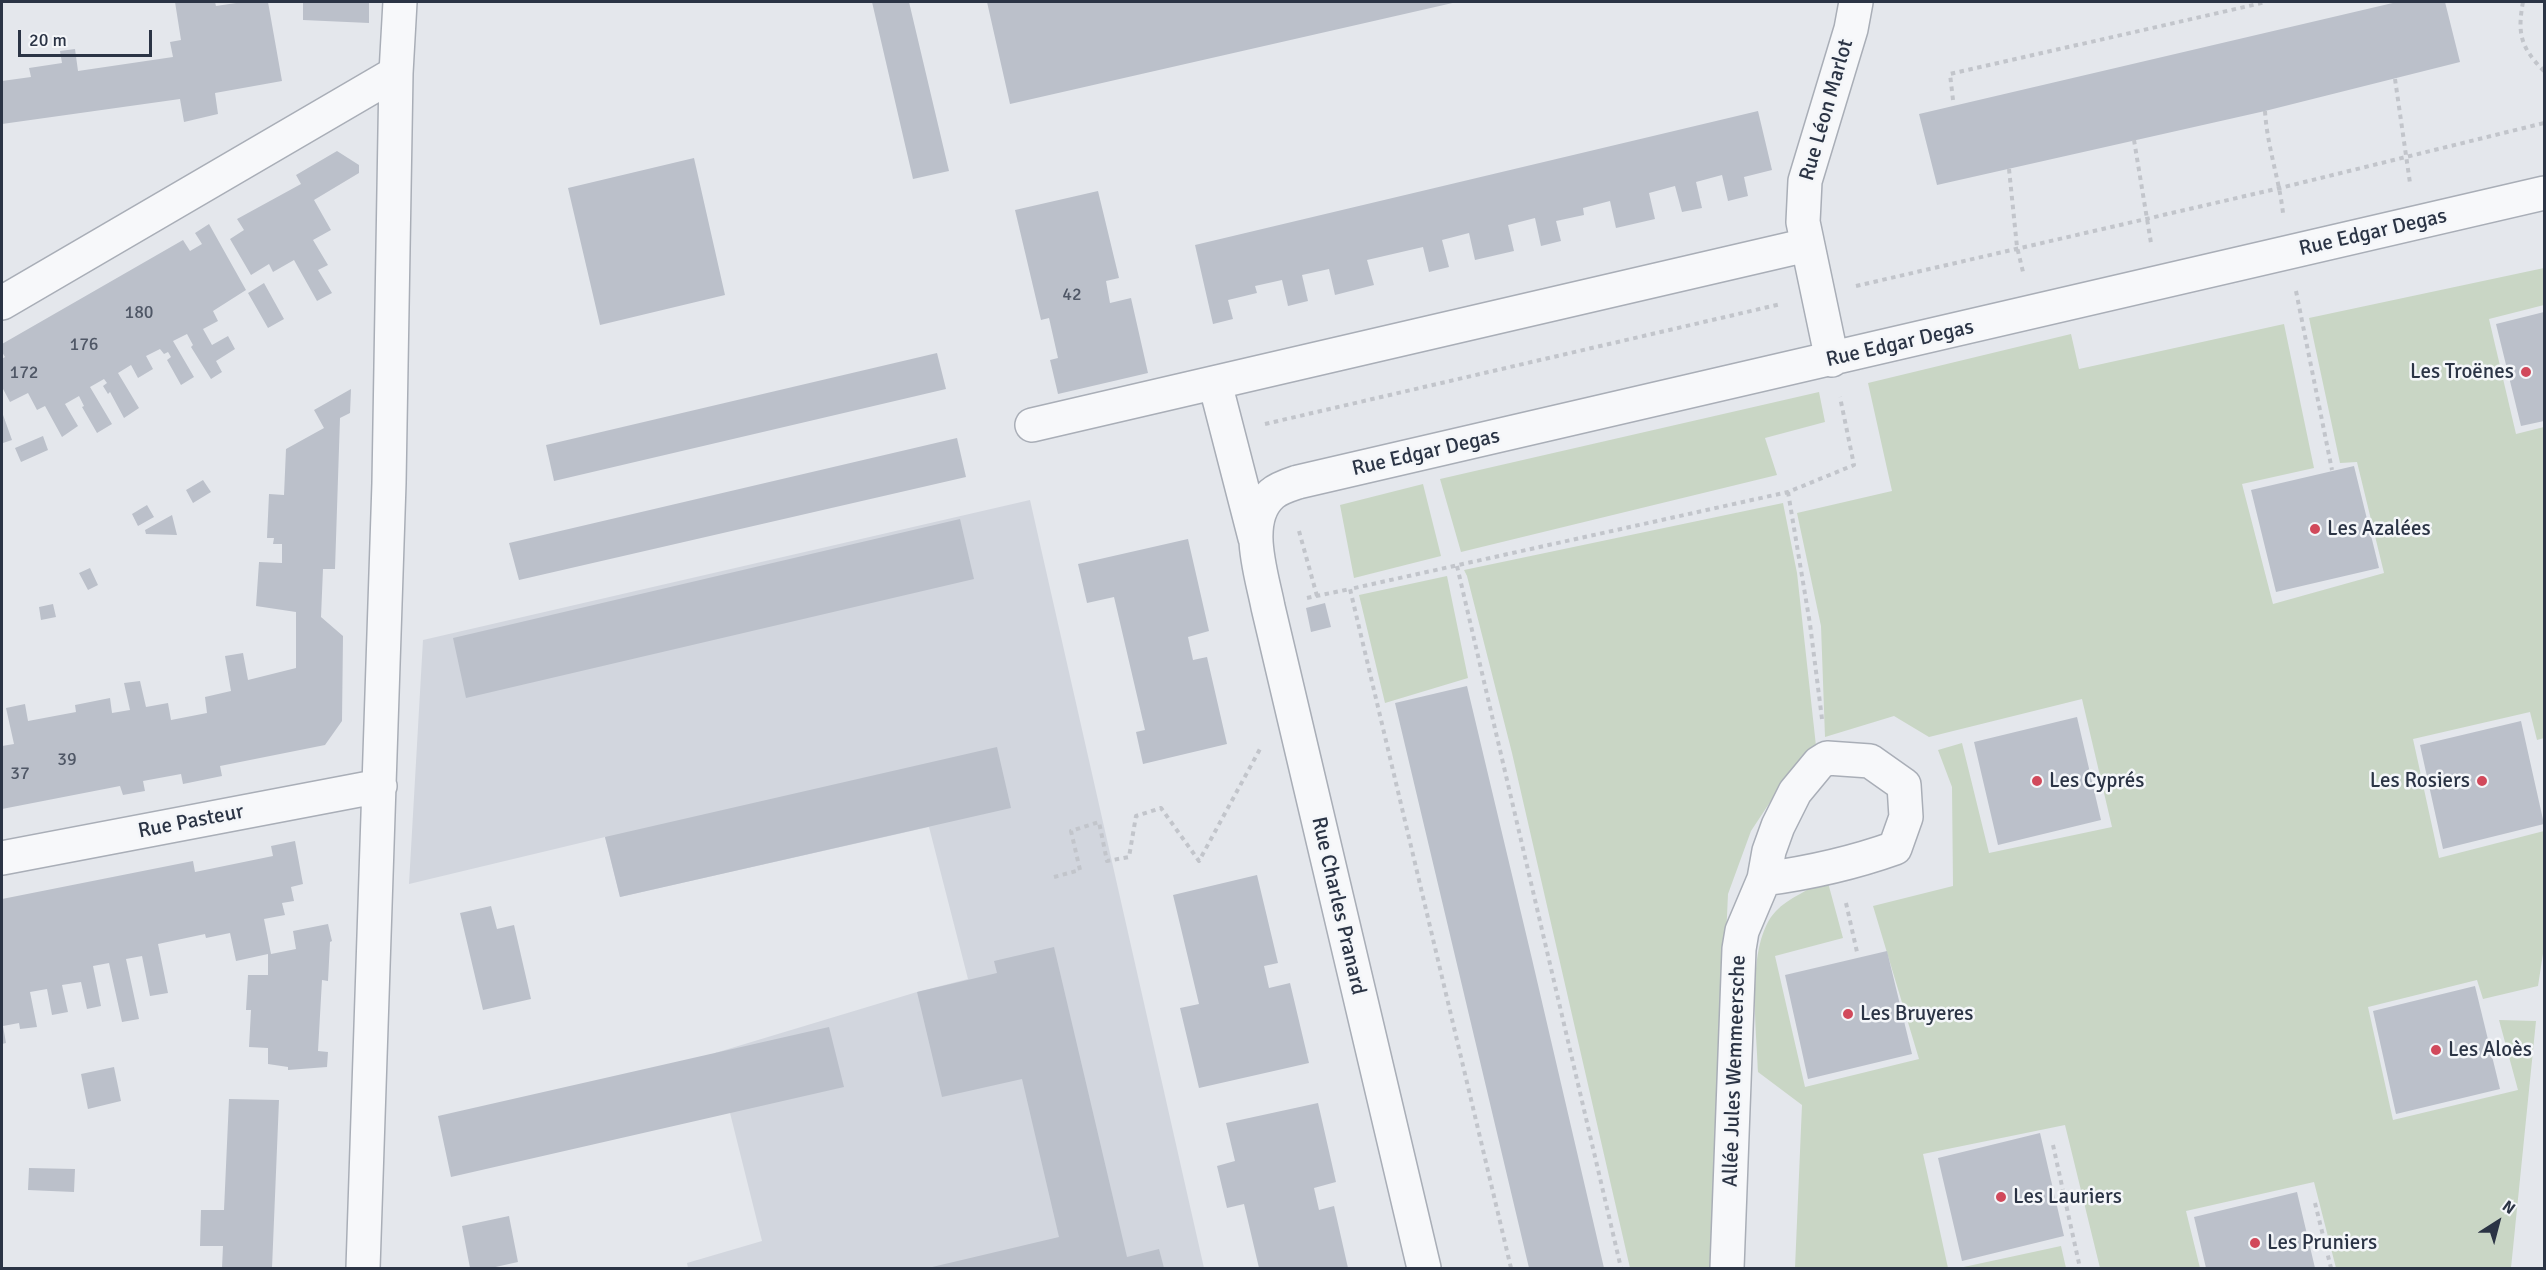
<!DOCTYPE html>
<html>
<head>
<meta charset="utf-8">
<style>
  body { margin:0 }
  #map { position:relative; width:2546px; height:1270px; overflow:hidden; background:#e4e7ec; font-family:Signika,sans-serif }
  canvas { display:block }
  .frame { position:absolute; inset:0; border:3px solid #2b3445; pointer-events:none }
  .north { position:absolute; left:2468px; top:1192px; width:60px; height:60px; -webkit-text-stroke:4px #f4f6f9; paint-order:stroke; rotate:36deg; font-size:16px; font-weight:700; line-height:24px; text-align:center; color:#2b3445 }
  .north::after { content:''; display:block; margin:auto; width:21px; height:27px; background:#2b3445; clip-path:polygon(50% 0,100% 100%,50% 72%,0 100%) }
  .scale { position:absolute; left:18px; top:30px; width:134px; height:27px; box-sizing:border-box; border:3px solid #2b3445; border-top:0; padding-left:8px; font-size:18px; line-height:21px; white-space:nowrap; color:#2b3445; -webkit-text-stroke:4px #f4f6f9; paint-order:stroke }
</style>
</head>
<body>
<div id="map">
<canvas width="2546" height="1270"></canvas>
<div class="frame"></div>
<div class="north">N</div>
<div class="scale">20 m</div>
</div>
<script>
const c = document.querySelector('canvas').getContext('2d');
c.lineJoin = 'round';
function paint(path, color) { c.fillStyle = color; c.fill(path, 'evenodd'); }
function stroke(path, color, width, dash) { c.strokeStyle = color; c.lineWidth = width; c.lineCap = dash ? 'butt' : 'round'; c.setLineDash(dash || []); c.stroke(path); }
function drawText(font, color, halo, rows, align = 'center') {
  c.font = font + ' Signika,sans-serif'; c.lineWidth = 5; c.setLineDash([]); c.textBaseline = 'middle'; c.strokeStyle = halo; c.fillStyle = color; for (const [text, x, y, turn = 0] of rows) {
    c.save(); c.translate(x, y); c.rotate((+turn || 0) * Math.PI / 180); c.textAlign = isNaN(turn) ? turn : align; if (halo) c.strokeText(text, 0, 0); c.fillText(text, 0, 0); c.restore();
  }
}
paint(new Path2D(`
  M1030,500L1204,1268H688L687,1263L762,1241L715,1053L917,992L968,979L929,827L620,897L605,837L409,884L423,640Z`), '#d2d6de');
paint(new Path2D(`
  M2544,268V305L2489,319L2516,434L2544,427V738L2537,740L2530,712L2413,739L2439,858L2544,831V947L2538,986L2483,999L2477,980L2368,1007L2393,1120L2518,1090L2499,1020L2536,1021L2511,1268H2336L2314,1182L2186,1211L2200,1268H2100L2065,1125L1923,1154L1948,1268H1795L1802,1105L1758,1072C1757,1030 1745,943 1776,911C1788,898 1811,889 1827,879L1843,938L1775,956L1805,1087L1919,1059L1873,906L1953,886L1952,787L1938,750L1962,743L1989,853L2112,827L2082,699L1929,737L1894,716L1825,737L1821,626L1797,513L1892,491L1868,383L2071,334L2079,369L2284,324L2314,468L2242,484L2273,604L2384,573L2357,462L2340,463L2309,318Z
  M1819,392L1825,422L1765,438L1777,475L1461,552L1440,479Z
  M1423,484L1441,556L1354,578L1340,505Z
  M1783,503L1797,573L1816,746L1786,778L1751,831L1728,894L1711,1268H1630L1512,753L1467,576L1464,570Z
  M1447,576L1468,678L1385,703L1359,595Z
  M2061,1246L2066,1268H1959Z`), '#c9d6c5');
paint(new Path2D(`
  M175,2H215L216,6L243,2H268L282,81L215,93L218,114L184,122L180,99L2,124V81L31,77L29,68L62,63L60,51L75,49L78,71L173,57L170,42L181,40Z
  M303,2H369V23L303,20Z
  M872,2H909L949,171L913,179Z
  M987,2H1457L1010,104Z
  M2397,2H2445L2460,62L2265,111L1937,185L1919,114Z
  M1758,111L1772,170L1744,177L1748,196L1728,201L1722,175L1696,182L1702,208L1682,212L1675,186L1649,193L1655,219L1616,228L1610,201L1583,208L1584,215L1556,221L1561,241L1541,246L1535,218L1508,225L1514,251L1475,260L1469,233L1442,240L1449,267L1429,272L1423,247L1367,260L1374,285L1335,295L1329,269L1302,275L1308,301L1288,306L1282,280L1255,286L1257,293L1228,300L1233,319L1213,324L1195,245Z
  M337,151L359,165V173L314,200L331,230L313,240L328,265L318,270L332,293L317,301L294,260L273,272L269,264L251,275L230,239L244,230L237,219L301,184L296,175Z
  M694,158L725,295L600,325L568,188Z
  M1098,191L1119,278L1106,281L1110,303L1131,298L1148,373L1058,394L1050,360L1058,358L1049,318L1041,320L1015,210Z
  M209,224L246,290L213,311L218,321L203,329L212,345L228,336L235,349L216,361L222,372L211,379L191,347L193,345L187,334L173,341L194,377L181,385L167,360L171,357L168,352L164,354L160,349L146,356L153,369L138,378L131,365L118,373L139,408L124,418L110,392L108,394L103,386L107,383L104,379L90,387L112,424L97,433L82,407L84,406L79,396L65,404L78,426L62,437L45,406L37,410L28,393L10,402L2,387V359L5,357L2,352V344L183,240L190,251L202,244L195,233Z
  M264,283L284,319L268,328L248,293Z
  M2544,312V421L2521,426L2496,324Z
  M937,353L946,389L554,481L546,445Z
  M351,389L350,413L340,418L335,569H323L321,617L343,636L342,721L325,745L220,766L222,776L183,784L181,774L143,781L145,791L123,795L120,786L2,809V746L14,744L6,708L25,704L28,721L76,712L75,705L110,698L112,713L130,710L124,683L140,681L146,707L168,703L171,720L207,713L205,697L231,691L225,656L243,653L248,680L296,668V612L256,606L259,562L282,563V544H273L274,538H267L269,494L284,495L286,449L324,428L314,410Z
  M2,412L12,440L3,443L2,442Z
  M43,436L48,450L21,462L15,448Z
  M957,438L966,477L519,580L509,543Z
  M2354,466L2379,568L2276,592L2251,490Z
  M203,480L211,492L193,503L186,490Z
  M147,505L154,517L138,526L132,514Z
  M172,515L177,535L146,534L145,530Z
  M960,519L974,579L466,698L453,638Z
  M1188,539L1209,631L1188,637L1193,660L1207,657L1227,744L1143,764L1136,732L1145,730L1114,597L1087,603L1078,564Z
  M90,568L98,585L88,590L79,573Z
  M1325,603L1331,627L1311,632L1306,608Z
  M53,604L56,617L41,620L39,607Z
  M1467,686L1532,959L1604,1268H1529L1395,703Z
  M2077,717L2101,820L1998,845L1974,742Z
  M2521,721L2544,824L2443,849L2420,745Z
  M997,747L1011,808L620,897L605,837Z
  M295,841L303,884L291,887L294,901L282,903L285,915L264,919L271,954L296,949L293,931L328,924L332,941L330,942L328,981L322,980L318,1051L328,1052L327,1067L288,1070V1067L268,1064V1048L249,1047L251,1010H246L248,975H268V954L236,961L230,933L206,938L205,934L158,944L168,993L150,996L142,956L126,959L139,1019L122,1022L109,963L93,966L101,1006L87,1009L81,982L62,985L68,1012L52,1015L47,989L30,992L37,1027L20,1029L19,1023L3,1026L6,1043L2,1044V899L193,861L195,872L273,856L271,846Z
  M1257,875L1278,963L1264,966L1269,988L1290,983L1309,1063L1199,1088L1180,1008L1199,1004L1173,895Z
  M491,906L497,929L514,925L531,999L483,1010L460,913Z
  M1054,947L1127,1257L1159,1249L1164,1268H928L1059,1237L1022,1079L942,1097L917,992L997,973L994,961Z
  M1887,951L1912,1054L1808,1079L1785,975Z
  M2475,986L2500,1089L2396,1114L2373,1011Z
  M829,1027L844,1087L451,1177L438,1116Z
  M114,1067L121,1101L88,1109L81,1074Z
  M229,1099L279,1100L272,1268H222L223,1246H200L201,1210H224Z
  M1318,1103L1336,1182L1314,1188L1319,1210L1334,1206L1348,1268H1259L1244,1204L1227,1208L1217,1166L1235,1161L1226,1123Z
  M2040,1133L2064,1236L1962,1261L1938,1158Z
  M29,1168L75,1169L74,1192L28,1190Z
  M2297,1192L2315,1268H2206L2194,1217Z
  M509,1216L518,1262L491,1268H470L462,1226Z`), '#bbc0ca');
const street = new Path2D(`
  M2,303L396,73
  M1832,360L1803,222L1805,181L1851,29L1856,2
  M1215,383L1255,538
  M1032,425L1807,245
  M2,858L380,786
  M363,1268L389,483L396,73L400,2
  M1424,1268L1268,607C1262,575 1242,520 1272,494C1279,488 1289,485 1298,482L2544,193
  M1727,1268L1739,949L1742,931L1764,879L1769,851L1778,826L1795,792L1819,763L1827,758L1870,761L1904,785L1906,817L1895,848C1853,863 1808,873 1764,879`);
stroke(street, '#a9aeb7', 36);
stroke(new Path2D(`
  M2523,2C2517,34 2521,48 2544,71
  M2395,79L2410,183
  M1953,100L1950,74L2266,2
  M2265,111C2267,146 2279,178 2283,213
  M2134,140L2151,243
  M2009,169L2017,247L2023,272
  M1856,286L2280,188L2544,123
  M2296,291L2332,470
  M1265,424L1781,304
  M1788,492L1810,624L1822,719
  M1299,531L1317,596
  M1457,566L1621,1268
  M1307,598L1350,589
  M1054,877L1080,870L1071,831L1099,822L1107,861L1129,857L1136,816L1161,808L1199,861L1260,749
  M1846,903L1857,952
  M2053,1145L2080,1268
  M2315,1203L2331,1268
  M1511,1268L1350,589L1788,492L1854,465L1840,397`), '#c2c5cb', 4, [4.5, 4.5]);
stroke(street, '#f7f8fa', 33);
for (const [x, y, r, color] of [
  [2526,372,6,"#d1495b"],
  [2315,529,6,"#d1495b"],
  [2037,781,6,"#d1495b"],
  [2482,781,6,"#d1495b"],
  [1848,1014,6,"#d1495b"],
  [2436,1050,6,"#d1495b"],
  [2001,1197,6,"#d1495b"],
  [2255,1243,6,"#d1495b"]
]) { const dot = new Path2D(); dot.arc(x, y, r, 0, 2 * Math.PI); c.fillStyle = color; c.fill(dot); stroke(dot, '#f4f6f9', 2); }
drawText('18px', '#4f5766', null, [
  ["42",1072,295],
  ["180",139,313],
  ["176",84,345],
  ["172",24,373],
  ["39",67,760],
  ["37",20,774]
]);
drawText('21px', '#2b3445', '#f4f6f9', [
  ["Rue Léon Marlot",1827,110,-74],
  ["Rue Edgar Degas",2373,233,-13],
  ["Rue Edgar Degas",1900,344,-13],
  ["Rue Edgar Degas",1426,453,-13],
  ["Rue Pasteur",191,822,-11],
  ["Rue Charles Pranard",1338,906,77],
  ["Allée Jules Wemmeersche",1735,1071,-88]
]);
drawText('21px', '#2b3445', '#f4f6f9', [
  ["Les Troënes",2514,372,"right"],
  ["Les Azalées",2327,529],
  ["Les Cyprés",2049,781],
  ["Les Rosiers",2470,781,"right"],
  ["Les Bruyeres",1860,1014],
  ["Les Aloès",2448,1050],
  ["Les Lauriers",2013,1197],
  ["Les Pruniers",2267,1243]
], 'left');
</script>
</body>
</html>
